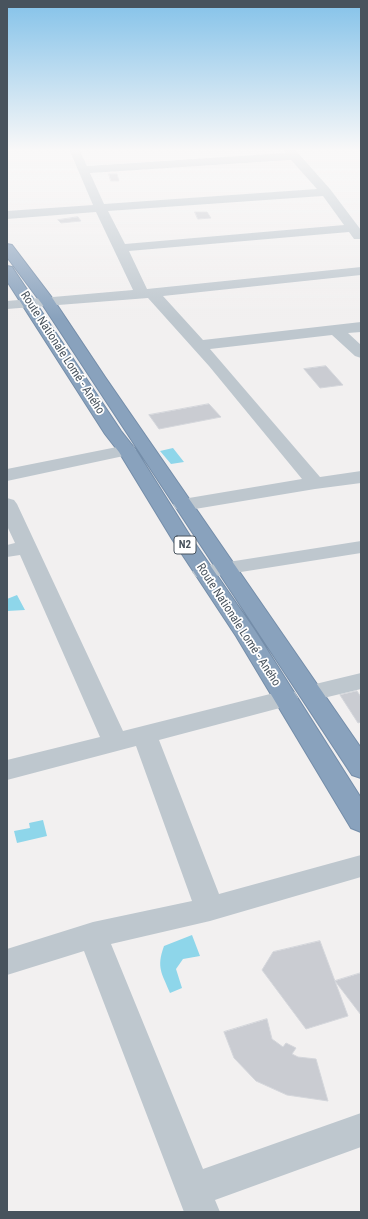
<!DOCTYPE html>
<html>
<head>
<meta charset="utf-8">
<style>
  body { margin:0 }
  #map { position:relative; width:368px; height:1219px; overflow:hidden; background:#f2f0f0; font-family:"Roboto Condensed",sans-serif }
  canvas { display:block }
  .frame { position:absolute; inset:0; border:8px solid #48535d; pointer-events:none }
</style>
</head>
<body>
<div id="map">
<canvas width="368" height="1219"></canvas>
<div class="frame"></div>
</div>
<script>
const c = document.querySelector('canvas').getContext('2d');
c.lineJoin = 'round';
function paint(path, color) { c.fillStyle = color; c.fill(path, 'evenodd'); }
function stroke(path, color, width, dash) { c.strokeStyle = color; c.lineWidth = width; c.lineCap = dash ? 'butt' : 'round'; c.setLineDash(dash || []); c.stroke(path); }
function drawText(font, color, halo, rows, align = 'center') {
  c.font = font + ' "Roboto Condensed",sans-serif'; c.lineWidth = 3.5; c.setLineDash([]); c.textBaseline = 'middle'; c.strokeStyle = halo; c.fillStyle = color; for (const [text, x, y, turn = 0] of rows) {
    c.save(); c.translate(x, y); c.rotate((+turn || 0) * Math.PI / 180); c.textAlign = isNaN(turn) ? turn : align; if (halo) c.strokeText(text, 0, 0); c.fillText(text, 0, 0); c.restore();
  }
}
paint(new Path2D(`
  M173,448L184,462L171,464L160,451Z
  M17,595L25,610L7,611V599Z
  M43,820L47,836L17,843L14,831L30,828L29,823Z
  M192,935L200,956L183,959L176,969L182,988L170,993C162,973 156,968 164,946Z`), '#8ed6ea');
const building = new Path2D(`
  M109,174H117L119,181H111Z
  M195,212H207L211,218L198,219Z
  M78,217L81,221L61,223L58,220Z
  M326,366L343,385L320,388L304,369Z
  M209,404L221,417L159,429L149,415Z
  M357,691L361,697V722L358,723L340,695Z
  M320,941L348,1016L306,1029L262,970L273,952Z
  M361,973V1015L335,981Z
  M267,1019L272,1039L283,1047L286,1043L296,1048L292,1054L298,1057L316,1059L328,1101L287,1095L256,1081L234,1058L224,1032Z`);
paint(building, '#caccd2');
stroke(building, '#d4d6db', 1);
const highway = new Path2D(`
  M7,244L12,245L53,299L105,377L361,748V778L352,775L42,304L7,257Z
  M7,266L12,267L121,431L136,450L192,539L254,629L361,798V832L351,828L236,636L172,539L119,452L105,434L7,281Z`);
stroke(highway, '#748da9', 2);
paint(new Path2D(`
  M69,149H79L87,166L286,153L283,149H294L299,154L330,189L361,230V239H354L349,232L129,251L147,289L361,267V275L163,296L203,340L361,322V332L348,333L361,345V358L355,356L332,335L210,349L320,477L361,471V483L315,489L183,511L176,509L173,505L176,501L183,499L302,479L209,366L148,298L7,309V301L133,290L96,212L7,219V211L93,205ZM291,160L317,189L104,204L90,173ZM323,196L344,225L125,244L108,211Z
  M127,445L133,446L136,450L133,454L7,481V469Z
  M7,498L14,500L17,504L123,731L286,690L295,692L298,698L295,704L159,740L219,894L361,855V877L210,921L111,944L203,1169L361,1113V1147L215,1200L220,1212H184L84,951L7,975V949L93,922L192,901L136,746L7,780V760L100,737L20,555L7,557V545L15,543L7,526Z
  M361,541V553L203,578L196,577L192,572L196,567L203,566Z
  M361,673V689L311,701L303,699L299,693L303,687Z`), '#bec7ce');
paint(highway, '#89a2bd');
const sky = c.createLinearGradient(0, 0, 0, 319);
sky.addColorStop(0, '#84c2e9');
sky.addColorStop(0.47, '#f9f8f8');
sky.addColorStop(1, '#f9f8f800');
c.fillStyle = sky;
c.fillRect(0, 0, 368, 319);
for (const [x, y, w] of [
  [185,545,22]
]) { const box = new Path2D(); box.roundRect(x - w / 2, y - 9, w, 18, 3); c.fillStyle = '#fff'; c.fill(box); stroke(box, '#48535d', 1); }
drawText('bold 11px', '#48535d', null, [
  ["N2",185,545]
]);
drawText('12px', '#48535d', '#fff', [
  ["Route Nationale Lomé - Aného",62,353,57],
  ["Route Nationale Lomé - Aného",238,625,57]
]);
</script>
</body>
</html>
